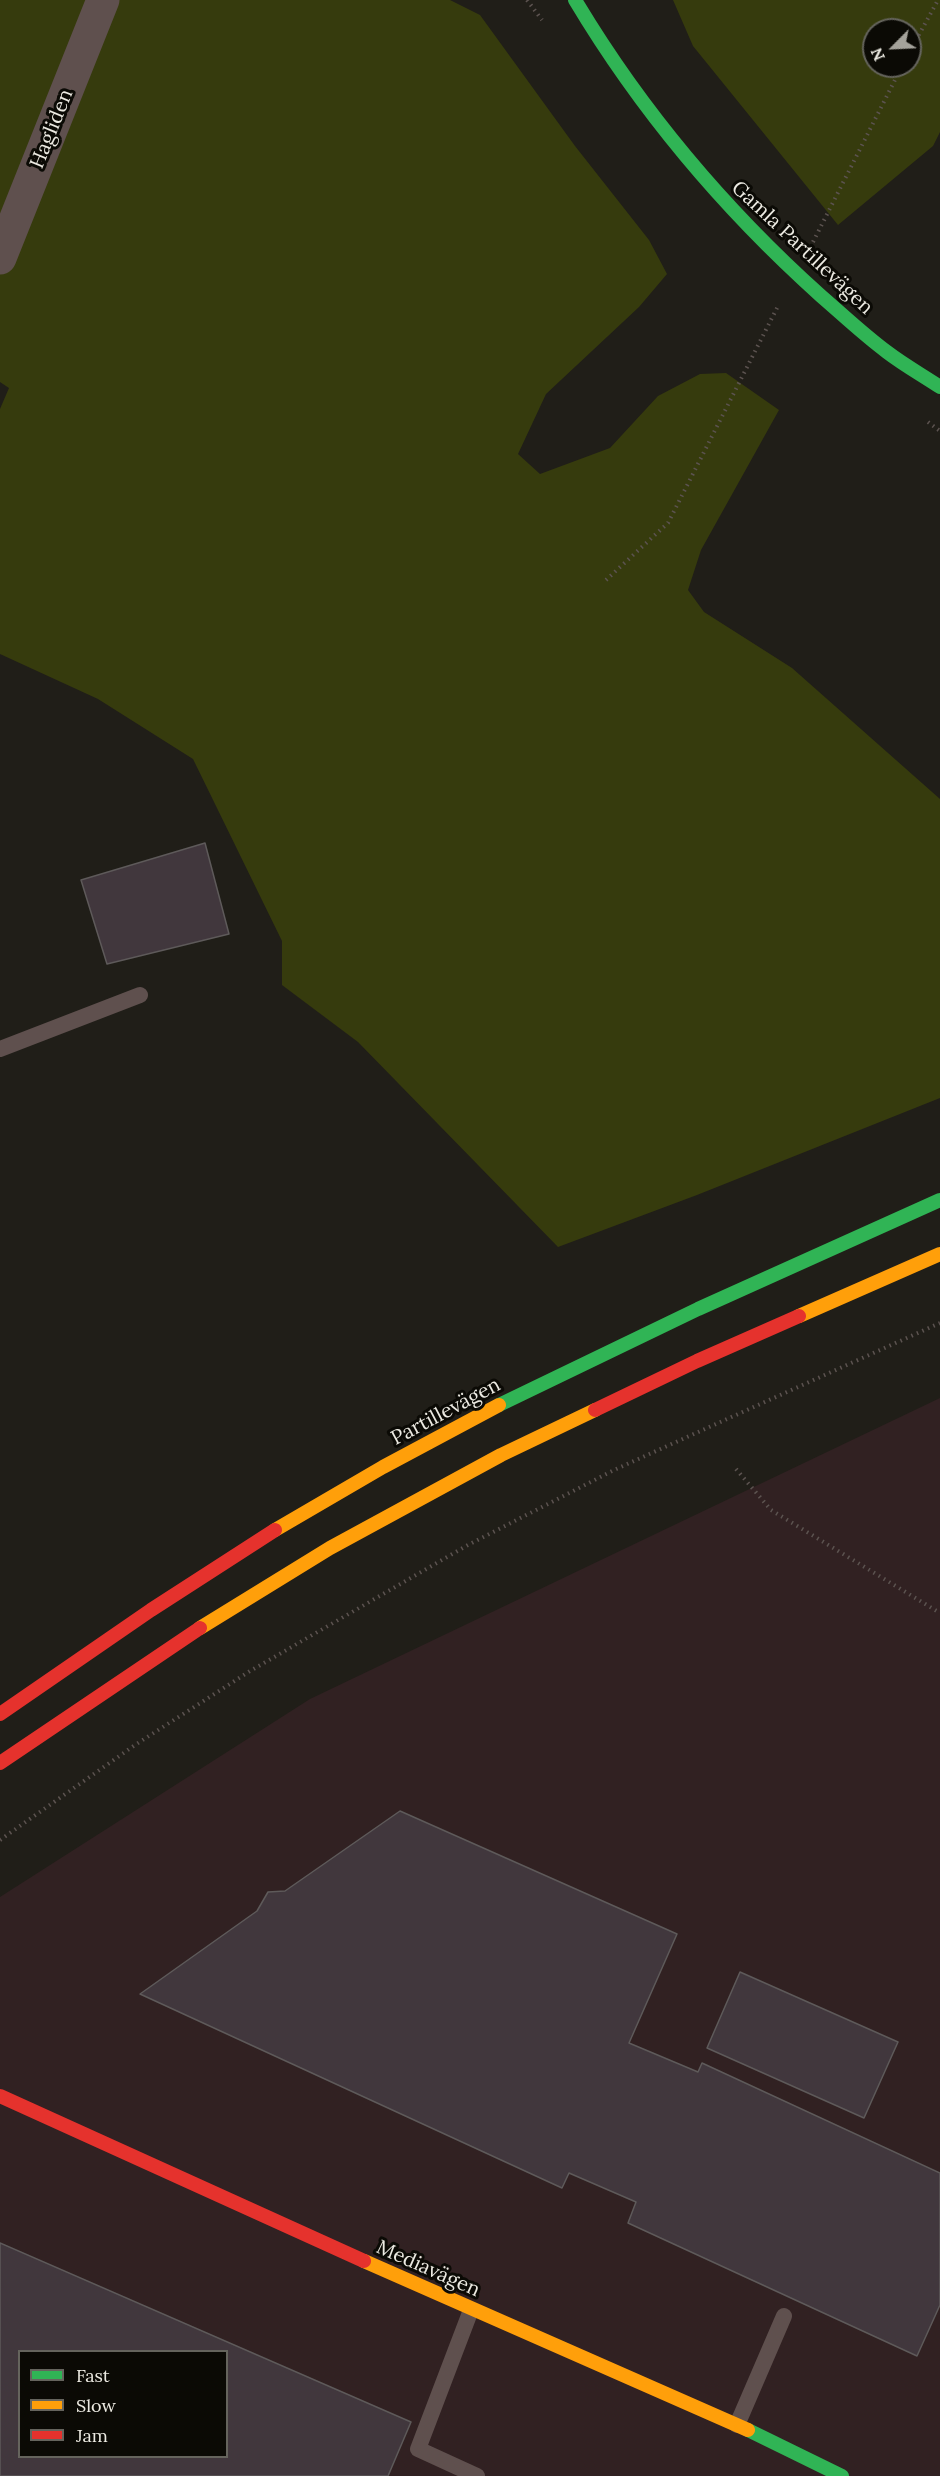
<!DOCTYPE html>
<html>
<head>
<meta charset="utf-8">
<style>
  body { margin:0 }
  #map { position:relative; width:940px; height:2476px; overflow:hidden; background:#201e18; font-family:Lora,serif }
  canvas { display:block }
  .legend { position:absolute; left:18px; top:2350px; width:210px; height:108px; box-sizing:border-box; background:#0b0a05; border:2px solid #65645d; margin:0; padding:8px 10px; list-style:none; font-size:18px; color:#eceae2 }
  .legend li { display:flex; align-items:center; gap:12px; height:30px }
  .legend b { width:30px; border:2px solid #65645d }
  .north { position:absolute; left:862px; top:18px; width:60px; height:60px; box-sizing:border-box; background:#0b0a05; border:2px solid #65645d; border-radius:50%; rotate:246deg; font-size:16px; font-weight:700; line-height:24px; text-align:center; color:#eceae2 }
  .north::after { content:''; display:block; margin:auto; width:21px; height:27px; background:#a5a39b; clip-path:polygon(50% 0,100% 100%,50% 72%,0 100%) }
</style>
</head>
<body>
<div id="map">
<canvas width="940" height="2476"></canvas>
<ul class="legend">
<li><b style="height:8px;background:#30b455"></b>Fast</li>
<li><b style="height:8px;background:#ff9f0a"></b>Slow</li>
<li><b style="height:8px;background:#e5322d"></b>Jam</li>
</ul>
<div class="north">N</div>
</div>
<script>
const c = document.querySelector('canvas').getContext('2d');
c.lineJoin = 'round';
function paint(path, color) { c.fillStyle = color; c.fill(path, 'evenodd'); }
function stroke(path, color, width, dash) { c.strokeStyle = color; c.lineWidth = width; c.lineCap = dash ? 'butt' : 'round'; c.setLineDash(dash || []); c.stroke(path); }
function drawText(font, color, halo, rows, align = 'center') {
  c.font = font + ' Lora,serif'; c.lineWidth = 6; c.setLineDash([]); c.textBaseline = 'middle'; c.strokeStyle = halo; c.fillStyle = color; for (const [text, x, y, turn = 0] of rows) {
    c.save(); c.translate(x, y); c.rotate((+turn || 0) * Math.PI / 180); c.textAlign = isNaN(turn) ? turn : align; if (halo) c.strokeText(text, 0, 0); c.fillText(text, 0, 0); c.restore();
  }
}
paint(new Path2D(`
  M940,1398V2476H0V1897L310,1699ZM20,2352H226V2456H20Z`), '#312122');
paint(new Path2D(`
  M0,0H450L480,15L575,146L649,240L667,274L639,307L546,394L518,454L540,474L610,448L658,396L700,374L726,373L779,410L701,550L688,590L704,612L792,668L940,799V1098L697,1195L558,1247L358,1042L282,985V941L193,759L98,699L0,654V409L9,388L0,382Z
  M673,0H940V132L933,146L838,225L693,46ZM874,30H910V66H874Z`), '#363b0d');
const building = new Path2D(`
  M205,843L229,934L107,964L81,880Z
  M400,1811L677,1934L629,2043L698,2072L702,2063L940,2173V2305L917,2356L628,2223L636,2202L569,2173L562,2188L140,1994L257,1911L268,1892L285,1891Z
  M740,1972L898,2042L864,2118L707,2048Z
  M0,2243L411,2422L388,2476H0ZM20,2352H226V2456H20Z`);
paint(building, '#41373d');
stroke(building, '#5e5a5a', 1.5);
stroke(new Path2D(`
  M527,0L542,20
  M910,51L938,0
  M813,242L902,66
  M928,422L940,431
  M606,580L668,523L778,306
  M736,1469L771,1510L940,1613
  M0,1840L135,1745L250,1671L468,1545L614,1470L940,1323`), '#5c5350', 4, [1.5, 4.5]);
stroke(new Path2D(`
  M0,1049L140,995
  M471,2310L418,2449L477,2476
  M737,2425L784,2316`), '#5f504e', 16);
stroke(new Path2D(`
  M0,258L103,0`), '#5f504e', 33);
stroke(new Path2D(`
  M575,0C642,112 724,209 821,296C843,315 864,335 887,352C904,365 922,375 940,387
  M499,1405L698,1309L940,1200
  M748,2430L842,2476`), '#30b455', 14);
stroke(new Path2D(`
  M799,1316L940,1254
  M275,1530L383,1467L499,1405
  M200,1628L330,1548L501,1455L595,1410
  M364,2261L748,2430`), '#ff9f0a', 14);
stroke(new Path2D(`
  M595,1410L697,1361L799,1316
  M0,1714L151,1610L275,1530
  M0,1763L200,1628
  M0,2096L364,2261`), '#e5322d', 14);
drawText('20px', '#eceae2', '#0b0a05', [
  ["Hagliden",52,129,-68],
  ["Gamla Partillevägen",802,248,43],
  ["Partillevägen",446,1412,-28],
  ["Mediavägen",428,2269,24]
]);
</script>
</body>
</html>
